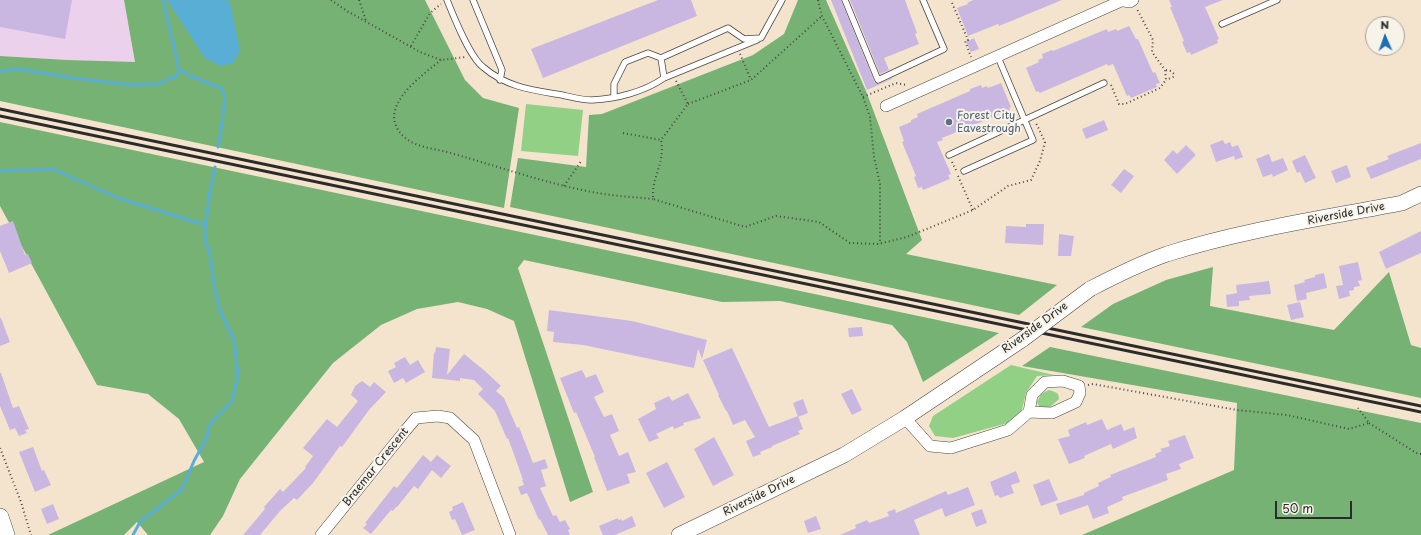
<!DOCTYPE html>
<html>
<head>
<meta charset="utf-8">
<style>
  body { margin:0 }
  #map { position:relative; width:1421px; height:535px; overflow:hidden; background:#f5e4cd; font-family:"Playpen Sans",sans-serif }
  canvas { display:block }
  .north { position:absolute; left:1365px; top:16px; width:40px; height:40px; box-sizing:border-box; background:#f7f3e8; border:1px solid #a5a39c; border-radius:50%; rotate:358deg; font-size:11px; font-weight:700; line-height:16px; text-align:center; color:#2b2b2b }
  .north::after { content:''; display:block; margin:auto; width:14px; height:18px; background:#1f6fb2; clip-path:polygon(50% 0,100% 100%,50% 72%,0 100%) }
  .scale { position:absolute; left:1275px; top:501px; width:77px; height:18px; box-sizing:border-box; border:2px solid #2b2b2b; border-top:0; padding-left:5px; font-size:12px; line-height:14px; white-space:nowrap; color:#2b2b2b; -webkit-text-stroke:3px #f7f3e8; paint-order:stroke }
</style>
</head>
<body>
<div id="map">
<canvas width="1421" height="535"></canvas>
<div class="north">N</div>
<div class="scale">50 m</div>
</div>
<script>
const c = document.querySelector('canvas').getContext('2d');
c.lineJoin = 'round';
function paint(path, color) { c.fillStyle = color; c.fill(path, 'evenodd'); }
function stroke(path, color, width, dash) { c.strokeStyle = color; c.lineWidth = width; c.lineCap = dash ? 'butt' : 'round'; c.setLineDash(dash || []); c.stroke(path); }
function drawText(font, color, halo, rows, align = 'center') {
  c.font = font + ' "Playpen Sans",sans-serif'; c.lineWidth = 4; c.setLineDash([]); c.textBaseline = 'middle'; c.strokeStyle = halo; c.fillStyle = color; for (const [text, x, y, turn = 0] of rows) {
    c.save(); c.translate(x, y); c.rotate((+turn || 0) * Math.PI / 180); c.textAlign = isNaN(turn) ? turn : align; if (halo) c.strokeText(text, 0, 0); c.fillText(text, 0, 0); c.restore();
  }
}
paint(new Path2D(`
  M0,0H124L135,63L67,60L0,56Z`), '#ebd1eb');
paint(new Path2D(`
  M526,104L583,110L578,156L521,151Z
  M1011,365L1054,375L1037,376L1026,393L1021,413L1008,423L953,438L935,436L929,426L933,416Z
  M1049,390C1055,392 1059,392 1059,399L1050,407L1040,408L1037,402L1041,394Z`), '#92d086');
paint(new Path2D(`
  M124,0H425L465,80L483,98L519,108L504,208L0,101V56L67,60L135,62Z
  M798,0H826L866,91L922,240L906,254L1057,285L1019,315L510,207L518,158L586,167L589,115L602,114L753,55L784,34Z
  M0,122L999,333L923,382L907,342L892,325L780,301L722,302L524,260L518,268L593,492L570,502L514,321L487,309L458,302L417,309L381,325L333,363L240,479L223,516L210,535H148L137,522L124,535H48L204,462L179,419L148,394L97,385L0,206Z
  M1213,267L1210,306L1334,330L1389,272L1411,345L1421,348V398L1081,327L1113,304L1166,280Z
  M1050,347L1421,423V535H1082L1234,470L1237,403L1022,366Z`), '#75b273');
paint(new Path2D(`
  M167,0H228L231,7L240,51L233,63L220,66L205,58Z`), '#59aed5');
stroke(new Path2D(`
  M179,69L188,75L221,88L225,97L221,131L218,147
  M0,71L17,69L80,79L131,85L159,84L168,79L176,77L179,69L163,0
  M0,171L53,169L118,198L205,225
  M133,535L140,522L182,489L194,461L207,437L209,425L232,401L238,374L234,340L220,311L215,290L210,254L205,239V225L207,214L210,191L215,167`), '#59aed5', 3);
paint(new Path2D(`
  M0,0H72L65,39L0,27Z
  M658,0H691L697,16L543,78L531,49Z
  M831,0H841L875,83L879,84L892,78V79L867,90Z
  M850,0H905L917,33L915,34L919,44L884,58L889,70L880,74Z
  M973,0H1062L999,26L998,24L968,36L957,8L968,4L967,3Z
  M1169,0H1223L1205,7L1219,39L1217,40L1218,43L1191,55L1190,52L1187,53L1182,42L1184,41L1170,7H1172Z
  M1129,26L1136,39H1138L1153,73L1155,72L1160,83L1156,84L1157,87L1131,98L1129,95L1127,96L1113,64L1108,66L1107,64L1040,93L1038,91L1036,92L1026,68L1039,62L1038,60L1043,58L1042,54L1052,50L1053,51L1107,29L1108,32L1116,29L1117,31Z
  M974,38L979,49L971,52L966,42Z
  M1001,83L1011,107L1009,108L1010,110L942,138L943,140L937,142L951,174L948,175L950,179L923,190L922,187L918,188L914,177L916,176L902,142L904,141L899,127L911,122V120L918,117L917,114L970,91V89L981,85L982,88L987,86L988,88Z
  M1104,120L1108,130L1086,139L1082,129Z
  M1223,140L1225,144L1230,142L1232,147L1238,145L1243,157L1235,160L1234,156L1216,162L1210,145Z
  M1421,143V159L1371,179L1366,168L1389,159L1387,156Z
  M1186,145L1196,155L1177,174L1164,160L1173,150L1177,154Z
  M1269,154L1272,162L1283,158L1288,170L1273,177L1272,174L1263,177L1256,159Z
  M1305,155L1316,178L1305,183L1300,172L1297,173L1292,161Z
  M1347,165L1351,177L1336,183L1331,171Z
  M1124,169L1134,176L1121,193L1111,185Z
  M13,221L25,255L28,254L32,263L9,273L0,251V226Z
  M1026,224H1044L1043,245L1005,243L1006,226L1026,227Z
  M1421,231V253L1386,269L1379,252Z
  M1059,234L1074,236L1071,256H1058Z
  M1358,262L1362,280L1358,281L1360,286L1354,287V290L1349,291L1350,296L1339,299L1336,286L1343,285L1339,266Z
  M1324,273L1327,288L1306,293L1307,299L1297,301L1294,285L1305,282L1304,280L1315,277V275Z
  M1269,281L1271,294L1249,296L1250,300L1239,301V306L1227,307L1226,295L1237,293L1236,285Z
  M1300,302L1304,317L1291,320L1287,305Z
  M549,310L632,321L707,340L702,359L698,349L694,368L583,345L553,342L554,332L547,331Z
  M0,318H1L10,342L0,346Z
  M862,327L863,336L849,337L848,328Z
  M436,347L450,349L447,375L464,354L485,371L501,386L496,391L504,398L517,428L519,427L533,463L545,459L548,468L541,470L546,486L540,488L553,516L556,515L560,522L565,520L570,529L568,530L570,535H548L540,519L539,520L527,493L521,495L518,487L524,485L522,480H523L516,460L508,438L507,439L495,411L478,394L483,389L474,380L460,378V381L432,378L434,352L435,353Z
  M732,348L769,427L798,416L803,429L798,431L800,434L772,446V447L760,452L761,454L753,457L746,441L755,437L745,420L733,425L727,411H726L718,395H719L703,360Z
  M405,357L410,365L418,360L425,372L406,383L403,378L394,383L388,371L396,367L394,363Z
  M582,370L586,378L596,374L604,392L594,397L604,417L612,414L619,431L610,435L619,456L628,452L636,472L627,474L630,483L607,491L594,457H595L576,412L574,413L560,378Z
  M0,373H1L13,408L19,406L29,429L25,430L27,433L19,436L15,428L10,430L0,406Z
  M362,381L370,387L374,382L386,392L369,410L342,447L340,446L313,483L297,500L294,498L280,511L260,535H243L265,509L264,507L280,489L283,492L306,468L305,467L313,456L303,448L327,419L337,427L358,401L351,395L355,386Z
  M852,389L862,410L852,415L841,394Z
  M688,393L701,418L683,423L684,425L674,429L673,426L656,434L659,438L649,442L638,419L656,409L654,403L669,396L672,401Z
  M803,399L808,413L798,417L793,403Z
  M1102,419L1107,430L1121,424L1124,431L1134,427L1137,438L1113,449L1111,444L1084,456L1085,458L1069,464L1058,439L1070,436L1068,430L1086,422L1087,425Z
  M1185,435L1194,458L1179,464L1181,469L1166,474L1168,480L1122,497L1123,500L1107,507L1109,513L1093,519L1088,505L1060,515L1056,504L1084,495V493L1099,486L1098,483L1111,477L1110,475L1156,457L1155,454L1162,451L1160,449L1170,446L1168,441Z
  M714,437L734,475L713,486L694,449Z
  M33,447L42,471L44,470L51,485L35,492L19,452Z
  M423,455L431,462L437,455L451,466L441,478L432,470L418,489L414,486L397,507H396L393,511L391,510L371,534L363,528L367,524L365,523L394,486L397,488Z
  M667,462L685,497L664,508L646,473Z
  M1016,471L1020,482L1011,485L1014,493L1000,498L998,495L995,496L990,482Z
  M1049,479L1058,500L1041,506L1033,485Z
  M968,487L975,505L945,517L942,508L914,520L920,535H840L856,528L855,525L867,520L869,523L889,516L887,512L895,509L896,513L946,491L948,495Z
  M463,502L475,530L462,535L455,519L452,520L449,512L453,510L452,507Z
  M53,504L59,519L47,524L41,509Z
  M982,509L987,523L976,527L971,513Z
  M632,516L636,526L615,535H603L599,526L618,518V520L621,519L622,521Z
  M816,516L821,529L808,533L804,521Z`), '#c9b7e1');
const service = new Path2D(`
  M447,0C454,17 469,56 483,67C506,87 532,90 562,95C571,97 582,100 592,100C616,99 644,92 664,78L661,58L648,53L625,62L614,84V97
  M473,0L502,70L500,80
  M845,0L878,80L944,49L923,0
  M1222,24L1277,0
  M661,58L728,28L744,39L761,38L782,0
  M664,78L757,40
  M949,155L1104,83
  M964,171L1033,140L998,57`);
const minor = new Path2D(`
  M1118,0L1130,2L1133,0
  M886,106L1121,1
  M905,418L930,446L951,448L1008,430L1029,412L1052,413L1076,402L1080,393L1079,386L1063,381L1045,382L1032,395L1029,412
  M321,535L405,431L416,418L438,416L450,418L474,440L510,535`);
const secondary = new Path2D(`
  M1090,289C1115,276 1141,263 1167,254C1242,230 1325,218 1402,203L1421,194
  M679,535L844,455L905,418L1023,339`);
const primary = new Path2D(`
  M0,517L6,535`);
stroke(service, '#494743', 7);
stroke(minor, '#494743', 12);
stroke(secondary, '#494743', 16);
stroke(primary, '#494743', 18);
stroke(new Path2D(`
  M331,0L347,11L420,52L441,60L466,57
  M359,0L366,21
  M818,0L822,16L863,97L870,117L874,157L880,184V244
  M952,3L968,40L965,41L971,57
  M411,46L430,13L441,4
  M740,54L751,80
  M441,60C425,73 388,99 395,123C397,130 402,136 408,140C422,149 439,149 454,154C500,167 545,183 592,192C612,196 633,197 653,199
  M1166,70L1171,71L1174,74L1173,77L1166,80
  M676,81L688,104L661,140C664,155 659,166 655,180C653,186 653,193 653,199L745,227L776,216L819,222L850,243L878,244L907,237L973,210L1008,186L1031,180L1040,161L1045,142L1036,123
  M1111,85L1119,104H1125L1160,88L1166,80L1165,70L1152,52L1153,40L1137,9
  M863,97L896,83L906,85
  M688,104L751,80L822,16
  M623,133L661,140
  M952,162L956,170
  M958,176L973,210
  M564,186L582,160
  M1088,385L1093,384L1237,410L1287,415L1349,429L1369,423L1358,408
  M1369,423L1418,454H1421
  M0,448L21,502L31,535`), '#494743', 2, [1, 3]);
stroke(service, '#fff', 5.5);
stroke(minor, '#fff', 11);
stroke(secondary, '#fff', 15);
stroke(primary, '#fff', 17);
stroke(new Path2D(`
  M0,109L1421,406
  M0,116L1421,412`), '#2b2b2b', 3);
const secondaryBridge = new Path2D(`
  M1023,339L1090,289`);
stroke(secondaryBridge, '#494743', 16, []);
stroke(secondaryBridge, '#fff', 15);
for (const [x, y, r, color] of [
  [949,122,4,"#5c6f8a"]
]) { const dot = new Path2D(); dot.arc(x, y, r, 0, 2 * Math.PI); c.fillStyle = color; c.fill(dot); stroke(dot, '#f7f3e8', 1.5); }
drawText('11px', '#4e5e75', '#f7f3e8', [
  ["Forest City",957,116],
  ["Eavestrough",957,129]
], 'left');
drawText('11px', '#2b2b2b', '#f7f3e8', [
  ["Riverside Drive",1346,214,-11],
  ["Riverside Drive",1035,328,-36],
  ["Braemar Crescent",376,467,-51],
  ["Riverside Drive",759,496,-26]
]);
</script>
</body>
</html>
